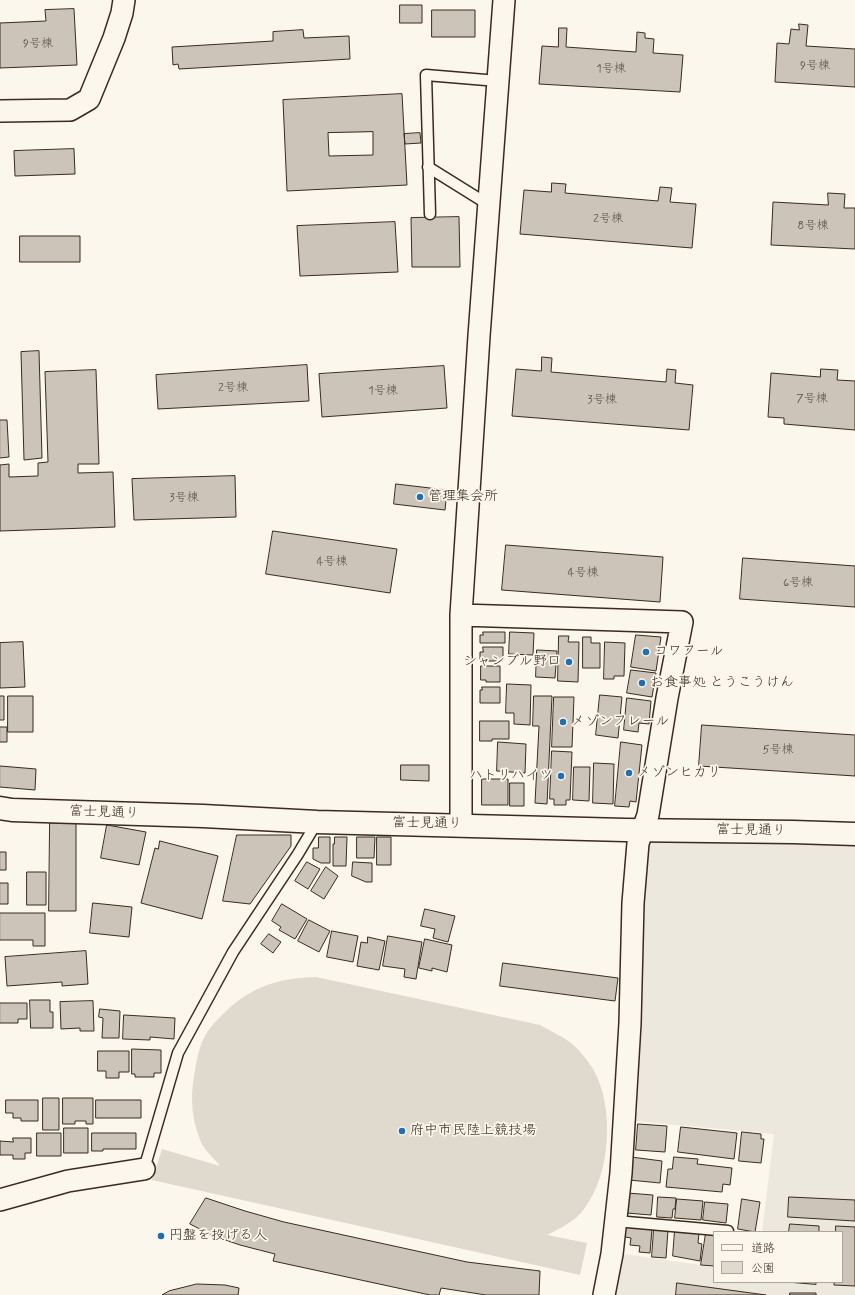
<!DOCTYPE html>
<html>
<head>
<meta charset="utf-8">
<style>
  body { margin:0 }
  #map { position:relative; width:855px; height:1295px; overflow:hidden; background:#fbf7ec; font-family:Mynerve,"Klee One",sans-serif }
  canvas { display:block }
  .legend { position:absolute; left:713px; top:1231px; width:130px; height:52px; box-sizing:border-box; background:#fbf7ec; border:1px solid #aea59a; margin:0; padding:5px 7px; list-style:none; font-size:12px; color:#3b2a1e }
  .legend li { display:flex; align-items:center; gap:8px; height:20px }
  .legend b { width:20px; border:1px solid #aea59a }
</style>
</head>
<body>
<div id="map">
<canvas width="855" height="1295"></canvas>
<ul class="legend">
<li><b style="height:5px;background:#fbf7ec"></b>道路</li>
<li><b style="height:11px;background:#dfd9ce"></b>公園</li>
</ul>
</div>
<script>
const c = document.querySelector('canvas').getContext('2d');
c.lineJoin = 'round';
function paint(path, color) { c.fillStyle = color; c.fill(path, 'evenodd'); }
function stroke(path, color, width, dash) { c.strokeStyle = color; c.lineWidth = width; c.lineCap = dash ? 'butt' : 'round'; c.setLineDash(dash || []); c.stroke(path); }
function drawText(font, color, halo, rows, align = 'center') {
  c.font = font + ' Mynerve,"Klee One",sans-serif'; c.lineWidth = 3.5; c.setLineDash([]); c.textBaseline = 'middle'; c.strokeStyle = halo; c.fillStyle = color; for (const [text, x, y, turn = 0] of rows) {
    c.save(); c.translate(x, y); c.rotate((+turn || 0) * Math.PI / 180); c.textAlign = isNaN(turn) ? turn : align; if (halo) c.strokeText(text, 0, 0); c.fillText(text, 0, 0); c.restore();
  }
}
paint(new Path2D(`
  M652,840L855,843V1295H608L617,1253L714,1267V1282H842V1232H762L774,1134L634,1121L645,846Z`), '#ede8dd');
paint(new Path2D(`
  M316,977L540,1025C550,1031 562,1036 571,1043C578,1048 589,1062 593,1069C615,1107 611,1174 584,1209C575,1222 560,1228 547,1235L587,1243L580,1275L152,1180L162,1149L220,1166C214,1158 205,1151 201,1142C192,1121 190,1099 194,1076C196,1064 198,1050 204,1038C208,1029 216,1021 223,1014C250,987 278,978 316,977Z`), '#dfd9ce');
const building = new Path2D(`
  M400,5H422V23H400Z
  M74,9L77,65L0,68V23L46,21L45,10Z
  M432,10H475V37H432Z
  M799,24L808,25L806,46L855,49V87L775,82L777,43L789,44L791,29L799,30Z
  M559,28H567L566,47L636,52L637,32L645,33V38L654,39L653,53L683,55L680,92L539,84L542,46L558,47Z
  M303,30L304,38L349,36L350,59L179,69L178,64L173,65L172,47L273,41V32Z
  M402,94L407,185L287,191L283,100ZM373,132V155L329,156L328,133Z
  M420,133L421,143L405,144L404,134Z
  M74,149L75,174L15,176L14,151Z
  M552,183L566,184L565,193L658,201L660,187L672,188L670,202L696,204L692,248L520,234L524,190L551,192Z
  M828,193L845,194L844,208H855V249L771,245L773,202L828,205Z
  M459,217L460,267H412L411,218Z
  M395,222L398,272L300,276L297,226Z
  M20,236H80V262H20Z
  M39,351L42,458L24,460L21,352Z
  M542,357L552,358L551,372L666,382L667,369L676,370L675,383L693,385L689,430L512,416L516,369L541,371Z
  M307,365L309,401L158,409L156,375Z
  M444,366L447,408L322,417L319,374Z
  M821,369L838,370L837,380L855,381V430L784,424V418L768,417L771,373L820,377Z
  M96,370L99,464H78V473L113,472L115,527L0,531V465L9,464V477L38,476V463L48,462L45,372Z
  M0,420H7L9,457L0,458Z
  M235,476L236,517L134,520L132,479Z
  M396,484L447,490L445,510L394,504Z
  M273,531L397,549L390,593L266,574Z
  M506,545L663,557L660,602L502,590Z
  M743,558L855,566V607L740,599Z
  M483,632H505V643H480V635H483Z
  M510,632L534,633L533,655L509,654Z
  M636,635L661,637L656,671L631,667Z
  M559,636H569L568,642H579L578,682L558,681Z
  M583,637H591V643H600V668H583Z
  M23,642L25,687L0,688V643Z
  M605,642L625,643L624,676H614V679H604Z
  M483,647H503V661H480V652H483Z
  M537,650L557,651L555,678L536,677Z
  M481,666H500V682H486V680H481Z
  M631,670L656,673L652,697L627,693Z
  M507,684L531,685L530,725L514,724V713H506Z
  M482,687H500V703H480V690H482Z
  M600,695L622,697L618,738L596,735Z
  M0,696H4V720H0Z
  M8,696H33V732H8Z
  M534,696H552L547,804L535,803L539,726H533Z
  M554,697H574L572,747H552Z
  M627,698L651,701L649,724L639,723L638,732L624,730Z
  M480,721H509V739H492V741H480Z
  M702,725L855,735V776L699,766Z
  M0,727H7V742H0Z
  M498,742L526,744L525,773L497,771Z
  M621,742L642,745L636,802L630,801L629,807L615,806Z
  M552,751L572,752L570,800H566V805H554V799H550Z
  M594,763L614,764L613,804L593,803Z
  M401,765H429V781L401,780Z
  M0,766L36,769L35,790L0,787Z
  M574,767H590L589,801L573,800Z
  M482,779H508V805H482Z
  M510,783H524V806H510Z
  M50,823H76V911H49Z
  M107,825L146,832L139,865L101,858Z
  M237,835H291V846L250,904L223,901Z
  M319,837H330V863H321L313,859V848H318Z
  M335,837H347L346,866H333V844H334Z
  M357,837H375L374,858H357Z
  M377,837H391V865H377Z
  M160,841L218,856L202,919L141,903L155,848L158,849Z
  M0,852H6V870H0Z
  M307,862L320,869L308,889L295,881Z
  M353,862L372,863V882H366L352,876Z
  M326,867L338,876L324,899L311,891Z
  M27,872H46V905H27Z
  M0,883H8V904H0Z
  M93,903L132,907L129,937L90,933Z
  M282,904L307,919L295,939L279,930L281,927L272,921Z
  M425,909L455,916L448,942L433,938L435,929L421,926Z
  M0,913H45V946H33V940H0Z
  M309,920L330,931L319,952L298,941Z
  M332,931L358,936L353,962L327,957Z
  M269,934L281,942L273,953L261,944Z
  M388,936L422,942L416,979L404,977L405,969L383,966Z
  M368,937L385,941L379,970L357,966L361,942L367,943Z
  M425,939L452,945L447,972L432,968V971L419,968Z
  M86,951L88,984L62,986V982L7,986L5,957Z
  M503,963L618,978L615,1001L500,986Z
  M30,1000H50V1012H53V1028H31Z
  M93,1001L94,1031H80V1028L61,1029L60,1002Z
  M0,1003H27V1019H18V1023H0Z
  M100,1009L120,1011L119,1038H102L103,1018L99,1017Z
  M124,1015L175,1018L174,1039L150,1037V1040L123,1039Z
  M132,1049L161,1050V1073H154V1077H135V1074H132Z
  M98,1051H129V1072H119V1078H106V1071H98Z
  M43,1098H59V1130H43Z
  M63,1098H93V1124H86V1121H75V1124H63Z
  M6,1100H38V1121H21V1118H13V1113H6Z
  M96,1100H141V1118H96Z
  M638,1124L667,1126L665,1152L636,1150Z
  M681,1127L737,1133L734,1159L678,1152Z
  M64,1128H88V1153H64Z
  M742,1132L761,1134V1139H764L761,1163L739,1161Z
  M37,1133H61V1156H37Z
  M92,1133H136V1149H103V1151H92Z
  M13,1138H31V1153H25V1159H13V1155H0V1141L13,1142Z
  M631,1157L662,1161L660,1183L629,1180Z
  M674,1157L698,1159L697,1164L732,1168L730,1185L723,1184L722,1192L666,1187L668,1169H672Z
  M627,1193L653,1195L651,1215L626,1213Z
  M658,1197L676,1198L675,1209H673L672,1218L657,1217Z
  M789,1197L855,1200V1221L788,1217Z
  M206,1198L245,1211L284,1222L467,1262L540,1271L539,1295H486L441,1288L439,1295H430L273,1261L275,1254L240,1245L211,1235L190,1224Z
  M677,1199L703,1201L701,1220L675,1218Z
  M742,1199L760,1202L755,1232L738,1229Z
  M705,1202L728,1204L726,1223L703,1220Z
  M790,1224L819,1226V1232H789Z
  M836,1226L855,1227V1286L834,1285V1282H842V1232H836Z
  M626,1227L652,1229L650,1253L639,1252L640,1246L630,1245L631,1238L625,1237Z
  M654,1229L668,1230L666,1258L652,1257Z
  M675,1230L699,1233L698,1243L702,1244L700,1261L673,1256Z
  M706,1233L714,1234V1266L701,1265Z
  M787,1282H816V1284Z
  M677,1283L766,1295H676Z
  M197,1284L225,1285L239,1288L238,1295H162L169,1291Z
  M790,1293H816V1295H790Z`);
paint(building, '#ccc4b9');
stroke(building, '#3b2a1e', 1);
const lane = new Path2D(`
  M428,167L489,205
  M430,214L426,75L498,81
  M144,1169L178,1053L233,952L298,854L317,822
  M616,1221L728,1231`);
const street = new Path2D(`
  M0,111L70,110L89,99L114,38L122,13L124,0
  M461,615L682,622L667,698L648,815L638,843L633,903L630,1023L621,1173L612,1254L604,1295
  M461,825V615L479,336L504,0
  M0,1200L68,1181L144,1169`);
const secondary = new Path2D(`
  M0,808L12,810L203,816L317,822L625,830L793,832L855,834`);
stroke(lane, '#3b2a1e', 13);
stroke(street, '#3b2a1e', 24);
stroke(secondary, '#3b2a1e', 25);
stroke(lane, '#fbf7ec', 10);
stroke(street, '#fbf7ec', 21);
stroke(secondary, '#fbf7ec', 22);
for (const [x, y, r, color] of [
  [420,497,4,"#1f6fb2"],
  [646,652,4,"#1f6fb2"],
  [569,662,4,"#1f6fb2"],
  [642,683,4,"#1f6fb2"],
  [563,722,4,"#1f6fb2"],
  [629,773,4,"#1f6fb2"],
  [561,776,4,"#1f6fb2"],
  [402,1131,4,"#1f6fb2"],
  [161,1236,4,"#1f6fb2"]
]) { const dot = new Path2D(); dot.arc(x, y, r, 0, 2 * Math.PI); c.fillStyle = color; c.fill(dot); stroke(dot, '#fbf7ec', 1.5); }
drawText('12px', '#5f5045', null, [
  ["9号棟",38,44],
  ["9号棟",815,66],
  ["1号棟",611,69],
  ["2号棟",608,219],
  ["8号棟",813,226],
  ["2号棟",233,388],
  ["1号棟",383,391],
  ["7号棟",812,399],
  ["3号棟",602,400],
  ["3号棟",184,498],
  ["4号棟",332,562],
  ["4号棟",583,573],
  ["6号棟",798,583],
  ["5号棟",778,750]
]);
drawText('14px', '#3b2a1e', '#fbf7ec', [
  ["管理集会所",428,497],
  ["コワフール",654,652],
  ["シャンブル野口",561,662,"right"],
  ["お食事処 とうこうけん",650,683],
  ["メゾンフレール",571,722],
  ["メゾンヒカリ",637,773],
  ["ハトリハイツ",553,776,"right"],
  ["府中市民陸上競技場",410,1131],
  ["円盤を投げる人",169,1236]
], 'left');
drawText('14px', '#3b2a1e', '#fbf7ec', [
  ["富士見通り",104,813,2],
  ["富士見通り",427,824,1],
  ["富士見通り",751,831,1]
]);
</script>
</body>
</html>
